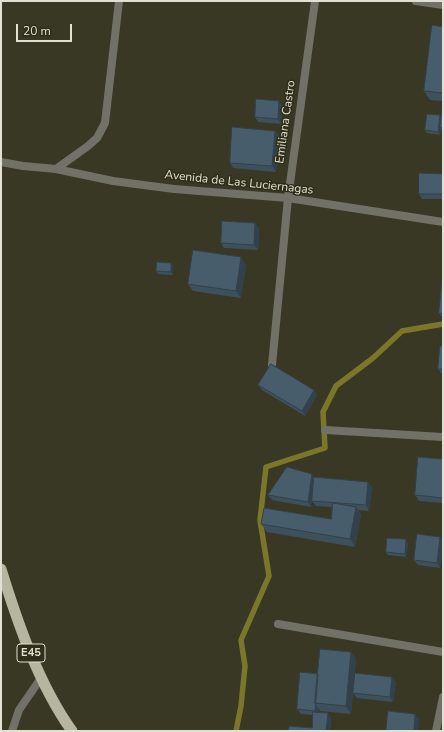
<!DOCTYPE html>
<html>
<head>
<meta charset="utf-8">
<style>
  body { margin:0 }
  #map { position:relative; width:444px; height:732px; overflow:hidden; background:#393824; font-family:"Nunito Sans",sans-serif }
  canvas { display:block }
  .frame { position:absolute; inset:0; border:2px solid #e0e0d3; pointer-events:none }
  .scale { position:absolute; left:16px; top:24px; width:56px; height:18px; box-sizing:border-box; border:2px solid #e0e0d3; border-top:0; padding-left:5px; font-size:12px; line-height:14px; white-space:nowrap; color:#e0e0d3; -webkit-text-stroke:3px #2f2e1a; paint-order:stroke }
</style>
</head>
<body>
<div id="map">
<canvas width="444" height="732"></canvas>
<div class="frame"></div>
<div class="scale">20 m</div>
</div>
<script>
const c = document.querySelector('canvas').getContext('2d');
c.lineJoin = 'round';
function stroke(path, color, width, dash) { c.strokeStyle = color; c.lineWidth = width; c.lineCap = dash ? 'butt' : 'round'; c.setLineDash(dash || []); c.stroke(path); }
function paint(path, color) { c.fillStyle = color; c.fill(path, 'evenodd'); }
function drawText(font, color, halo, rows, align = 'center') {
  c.font = font + ' "Nunito Sans",sans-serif'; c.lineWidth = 3; c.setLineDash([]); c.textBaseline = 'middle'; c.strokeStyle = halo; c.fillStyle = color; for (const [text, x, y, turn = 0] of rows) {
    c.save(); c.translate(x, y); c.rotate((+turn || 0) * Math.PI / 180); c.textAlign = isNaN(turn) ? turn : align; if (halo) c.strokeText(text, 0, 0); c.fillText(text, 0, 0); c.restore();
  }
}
stroke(new Path2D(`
  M236,731L241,706L245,666L241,640L269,576L260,520L266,467L325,448L323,412L336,386L373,358L402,331L443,324`), '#7b772a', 5.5);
stroke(new Path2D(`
  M416,1L443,5
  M56,169L113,181L174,189L288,198L443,222
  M272,365L288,198L315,1
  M325,430L443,437
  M278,624L443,652
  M12,731L19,710L41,678
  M436,731L443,697`), '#717167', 8);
stroke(new Path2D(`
  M1,162L23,166L56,169L88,146L97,138L105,123L119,1`), '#717167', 8);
stroke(new Path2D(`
  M1,569C18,624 39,685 72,731`), '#b6b59f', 11);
paint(new Path2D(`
  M443,27V132L441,129L440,135L427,133L425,130L441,116L443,101L430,100L424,91Z
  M283,106L281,124L258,122L255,117Z
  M275,131L279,136L276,172L233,168L230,163Z
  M443,174V199H422L419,194Z
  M255,223L259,228L258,250L224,248L221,243Z
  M171,263L173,266V275L158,274L156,271Z
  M246,265L241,298L193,291L188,284Z
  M443,282V318L439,313Z
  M443,346V374H442L438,369Z
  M258,385L314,390L317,395L305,416L262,390Z
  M443,459V503L419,501L415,495Z
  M314,477L372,487L369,511L358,510L361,514L355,547L267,532L261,524L331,519L333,507L316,506L312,501L311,507L272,500L268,495Z
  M443,541V547L440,568L418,565L414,560Z
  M408,542L406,557L388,555L386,552Z
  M351,652L356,659L351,714L320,711L319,709V712L331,718L330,731H288L312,728L313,715L301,714L297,709Z
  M396,682L393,702L357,698L353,693Z`), '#3e505c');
paint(new Path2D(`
  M279,101L283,106L281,124L278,119Z
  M440,115L442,118L440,127L441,129L440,135L438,132Z
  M275,131L279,136L276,172L272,166Z
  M255,223L259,228L258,250L254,245Z
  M241,257L246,265L241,298L236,291Z
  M171,263L173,266V275L171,272Z
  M314,390L317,395L305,416L302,411Z
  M312,474L316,480L311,507L308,502Z
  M368,482L372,487L369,511L366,505Z
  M356,507L361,514L355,547L350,539Z
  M440,537L443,541V547L440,568L437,563Z
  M406,539L408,542L406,557L405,554Z
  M351,652L356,659L351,714L346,706Z
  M392,677L396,682L393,702L390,697Z
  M315,704L319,709L318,716L315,711Z
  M328,713L331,718L330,731H326Z
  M415,714L419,719L418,731H414Z`), '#32414b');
const building = new Path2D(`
  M432,25L443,27V93L424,91Z
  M256,99L279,101L278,119L255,117Z
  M443,100V128L440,127Z
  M427,114L440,115L438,132L425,130Z
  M232,127L275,131L272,166L230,163Z
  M419,173L443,174V194H419Z
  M222,221L255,223L254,245L221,243Z
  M193,250L241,257L236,291L188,284Z
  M157,262L171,263V272L156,271Z
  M442,282H443V314L439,313Z
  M440,346H443V369H438Z
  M271,364L314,390L302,411L258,385Z
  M418,457L443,459V498L415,495Z
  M287,467L312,474L308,502L268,495Z
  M314,477L368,482L366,505L312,501Z
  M333,503L356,507L350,539L261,524L264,508L331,519Z
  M417,534L440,537L437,563L414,560Z
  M387,538L406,539L405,554L386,552Z
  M320,649L351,652L346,706L315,703Z
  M300,672L318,674L315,711L297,709Z
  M355,673L392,677L390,697L353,693Z
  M388,711L415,714L414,731H386Z
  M313,712L328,713L326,731H288L289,726L312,728Z`);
paint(building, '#485d6b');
stroke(building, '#32414b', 1);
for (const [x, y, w] of [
  [31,653,28]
]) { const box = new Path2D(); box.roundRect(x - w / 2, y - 9, w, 18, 3); c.fillStyle = '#2f2e1a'; c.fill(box); stroke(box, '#e0e0d3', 1); }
drawText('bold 11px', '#e0e0d3', null, [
  ["E45",31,653]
]);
drawText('12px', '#e0e0d3', '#2f2e1a', [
  ["Emiliana Castro",286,122,-82],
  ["Avenida de Las Luciernagas",239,183,6]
]);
</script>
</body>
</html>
